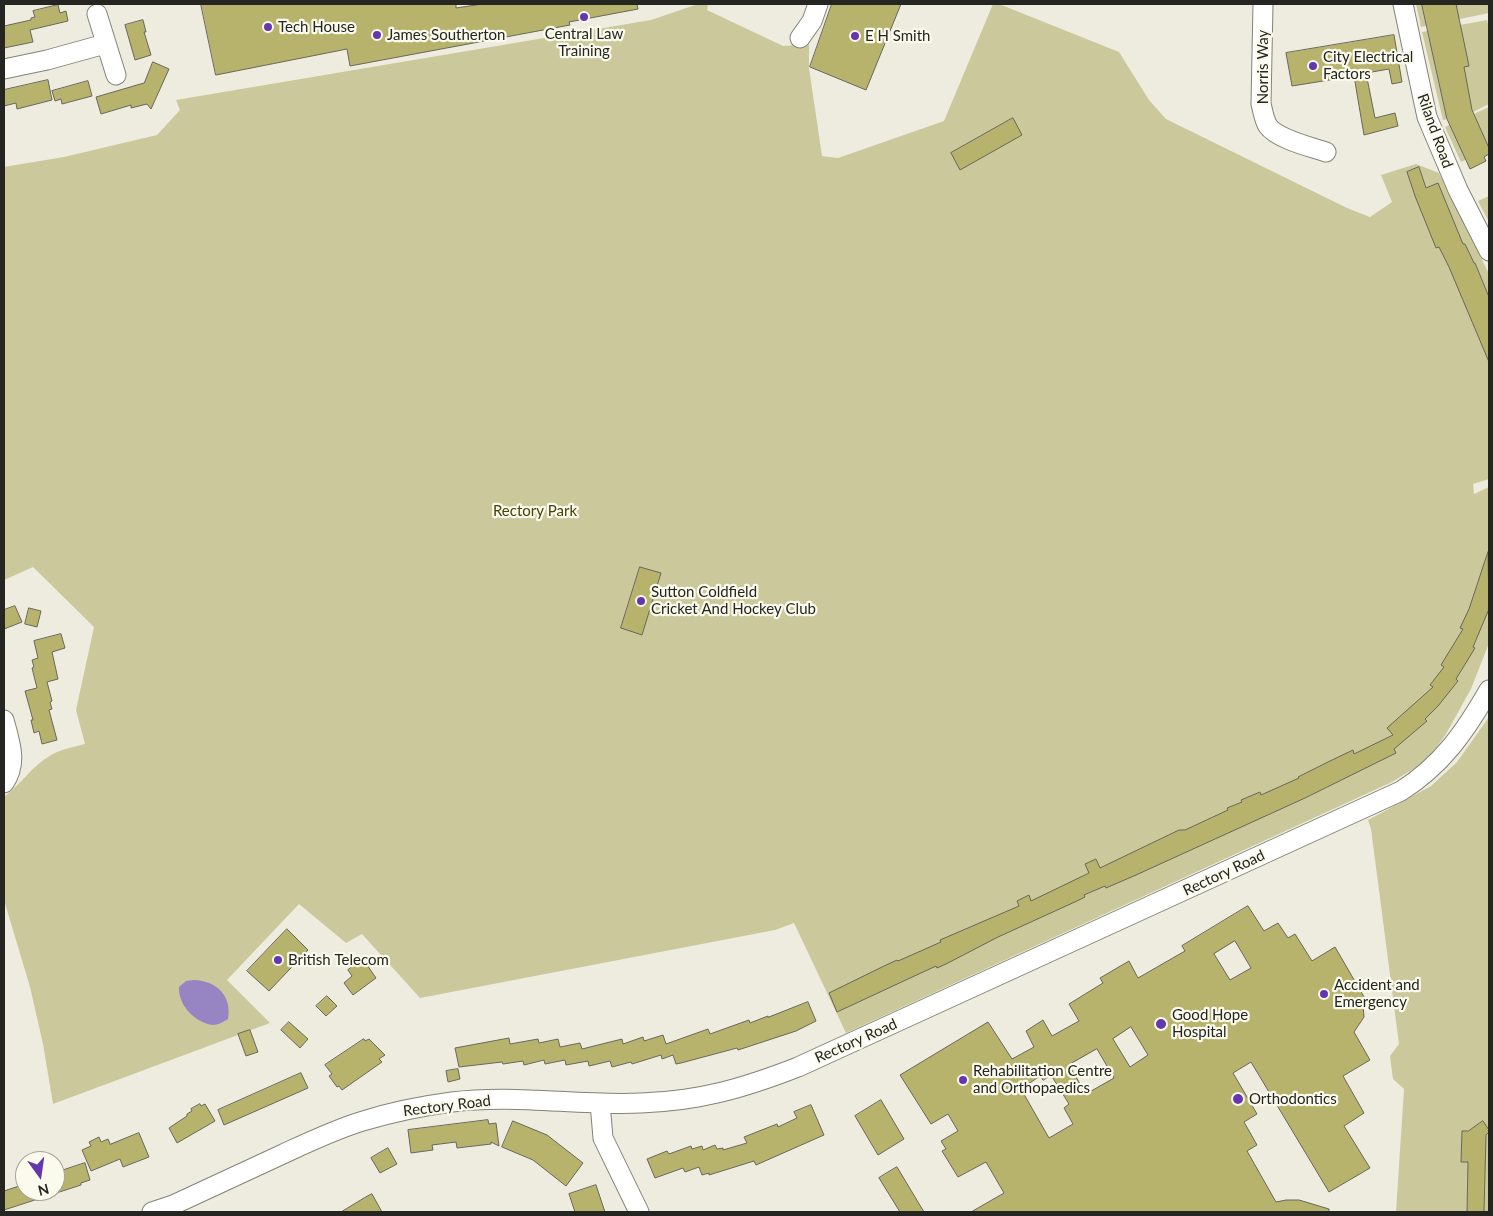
<!DOCTYPE html>
<html>
<head>
<meta charset="utf-8">
<style>
  body { margin:0 }
  #map { position:relative; width:1493px; height:1216px; overflow:hidden; background:#edecdf; font-family:Lato,sans-serif }
  canvas { display:block }
  .frame { position:absolute; inset:0; border:5px solid #252521; pointer-events:none }
  .north { position:absolute; left:15px; top:1151px; width:50px; height:50px; box-sizing:border-box; background:#fafaed; border:1px solid #a5a59b; border-radius:50%; rotate:166deg; font-size:14px; font-weight:700; line-height:20px; text-align:center; color:#252521 }
  .north::after { content:''; display:block; margin:auto; width:18px; height:22px; background:#6636ad; clip-path:polygon(50% 0,100% 100%,50% 72%,0 100%) }
</style>
</head>
<body>
<div id="map">
<canvas width="1493" height="1216"></canvas>
<div class="frame"></div>
<div class="north">N</div>
</div>
<script>
const c = document.querySelector('canvas').getContext('2d');
c.lineJoin = 'round';
function paint(path, color) { c.fillStyle = color; c.fill(path, 'evenodd'); }
function stroke(path, color, width, dash) { c.strokeStyle = color; c.lineWidth = width; c.lineCap = dash ? 'butt' : 'round'; c.setLineDash(dash || []); c.stroke(path); }
function drawText(font, color, halo, rows, align = 'center') {
  c.font = font + ' Lato,sans-serif'; c.lineWidth = 4.5; c.setLineDash([]); c.textBaseline = 'middle'; c.strokeStyle = halo; c.fillStyle = color; for (const [text, x, y, turn = 0] of rows) {
    c.save(); c.translate(x, y); c.rotate((+turn || 0) * Math.PI / 180); c.textAlign = isNaN(turn) ? turn : align; if (halo) c.strokeText(text, 0, 0); c.fillText(text, 0, 0); c.restore();
  }
}
paint(new Path2D(`
  M698,4H708L707,10L783,46L809,44V68L822,156L838,158L944,121L993,4H999L1119,52L1149,100L1166,119L1347,208L1370,217L1392,202L1381,175L1416,164L1439,173L1489,274V479L1473,484L1474,494L1489,487V643L1471,689L1446,734L1433,752L1418,766L1392,782L846,1033L794,923L775,930L420,998L362,934L346,943L299,904L227,980L270,1023L53,1104L43,1044L30,987L4,900V797C21,784 33,765 51,755C61,749 74,747 85,744L76,710L94,627L33,567L4,580V167L64,157L157,135L180,110L176,100L651,20Z
  M1416,4H1489V13L1421,27Z
  M1487,20L1489,27V104L1473,112L1443,120L1422,32Z
  M1489,107V149L1461,162L1445,127Z
  M1489,196V222L1478,201Z
  M1489,717V1212H1396L1404,1089L1393,1079L1390,1056L1399,1044L1371,829L1368,820L1431,786L1457,762Z`), '#cbc99b');
paint(new Path2D(`
  M194,980C217,981 232,996 228,1019C223,1022 218,1025 213,1025C195,1023 178,1005 179,987L186,981Z`), '#9785c3');
const building = new Path2D(`
  M201,4H456V8L482,4H637L638,9L569,22L570,25L350,66L347,49L216,75Z
  M832,4H901L866,90L810,67Z
  M1422,4H1456L1469,66L1464,67L1472,110L1489,148V154L1484,157L1486,161L1470,169L1447,119Z
  M58,5L60,13L66,11L68,21L30,30L33,42L4,48V26L31,20V18L35,17L33,11Z
  M143,20L146,32H144L151,55L135,60L125,25Z
  M1394,35L1402,82L1392,84L1389,69L1366,73L1375,118L1395,113L1398,126L1364,135L1354,76L1292,86L1286,53Z
  M153,62L169,69L151,109L147,104L131,108V105L101,114L96,97L144,83Z
  M48,80L52,100L17,109L16,103L4,106V90Z
  M88,81L92,96L62,104L61,99L55,101L52,91Z
  M1013,118L1022,135L960,170L951,153Z
  M1419,167L1426,188L1438,183L1463,244H1465L1474,263H1475L1489,297V362L1449,267L1439,247L1436,248L1415,196L1407,172Z
  M1488,552L1489,609L1473,647L1475,648L1456,679L1458,681L1438,706L1425,719L1427,721L1394,749L1396,753L1305,798L1136,875L1106,888L1105,886L1084,895L1085,897L1077,901L998,937L946,964L937,968L936,966L837,1012L829,993L882,967L897,960L898,961L941,942L940,940L1019,906L1017,901L1029,895L1031,901L1089,873L1085,864L1096,859L1100,868L1179,830H1185L1228,810L1227,808L1242,802L1241,800L1260,792L1261,795L1299,778L1298,777L1330,761L1353,750L1354,754L1393,735L1387,728L1433,687L1430,685L1444,667L1441,665L1463,629L1460,628L1469,609Z
  M640,567L661,573L642,635L621,628Z
  M15,606L22,622L4,629V610Z
  M29,608L41,611L37,627L25,624Z
  M61,634L65,648L52,652L58,679L47,682L52,701L50,702L52,709L49,710L57,740L42,744L39,731L34,733L31,720H33L25,691L37,688L32,668L34,667L32,660L38,658L34,641Z
  M1248,906L1264,931L1278,923L1288,938L1295,934L1312,961L1335,947L1367,1002L1363,1005L1364,1017L1354,1032L1370,1060L1343,1076L1364,1113L1344,1126L1370,1168L1329,1192L1251,1062L1233,1073L1257,1114L1244,1122L1257,1145L1247,1151L1276,1202L1286,1200H1299L1329,1209V1212H971L1004,1193L986,1162L958,1177L942,1151L946,1149L941,1141L958,1131L948,1114L931,1124L900,1075L988,1022L1012,1059L1034,1047L1026,1031L1043,1020L1052,1036L1079,1021L1069,1004L1103,983L1100,978L1129,961L1138,978L1185,951L1182,946ZM1235,941L1251,968L1230,980L1214,954ZM1131,1027L1148,1055L1130,1067L1113,1039ZM1097,1049L1114,1078L1086,1094L1069,1065ZM1051,1075L1069,1104L1064,1108L1073,1124L1049,1138L1021,1089L1040,1076L1043,1080Z
  M287,929L308,950L269,991L247,971Z
  M363,959L376,978L353,995L344,983L352,976L348,970Z
  M327,996L337,1006L326,1016L316,1006Z
  M808,1002L816,1021L796,1031L738,1050L737,1048L681,1063L676,1064L673,1055L662,1059L661,1055L632,1064L631,1062L612,1067L610,1061L589,1066L588,1061L566,1065L565,1060L545,1064L544,1060L524,1065L523,1061L503,1064L502,1062L459,1067L455,1048L509,1038L510,1044L538,1039L539,1043L558,1039L560,1047L580,1043L582,1049L622,1039L623,1044L643,1037L644,1041L663,1035L666,1044L708,1029L710,1034L749,1020L750,1023L768,1016V1017Z
  M289,1022L308,1039L300,1048L281,1030Z
  M250,1030L258,1052L246,1056L238,1034Z
  M364,1039L365,1041L369,1039L385,1055L379,1059L382,1062L342,1090L339,1086L337,1087L329,1076L332,1074L325,1065Z
  M458,1069L460,1079L448,1082L446,1071Z
  M301,1073L308,1088L224,1125L218,1110Z
  M881,1100L904,1139L878,1155L855,1116Z
  M200,1104L201,1106L205,1104L215,1121L177,1143L169,1128L187,1116V1114L192,1111L191,1109Z
  M811,1105L824,1135L756,1165L754,1161L709,1175V1173L702,1175L699,1167L685,1172L683,1168L655,1178L647,1159L667,1151L669,1154L691,1146L692,1149L702,1146L703,1150L715,1145L717,1149L723,1148V1150L747,1143L744,1137L777,1124L778,1127L797,1118L794,1112Z
  M488,1120L489,1124L496,1123L499,1146L491,1142V1144L457,1148L456,1142L432,1145L433,1150L411,1153L408,1130Z
  M513,1121L547,1135L583,1163L566,1186L533,1160L502,1147Z
  M1483,1121L1489,1130V1132L1486,1135L1484,1212H1467L1468,1162H1461L1462,1131H1468Z
  M139,1133L149,1157L123,1167L120,1159L91,1171L82,1150L91,1146L89,1142L99,1137L101,1142L108,1139L110,1144Z
  M388,1148L397,1164L380,1173L371,1158Z
  M85,1163L90,1180L81,1183V1185L4,1210V1191L25,1184V1191H55V1173Z
  M897,1167L924,1212H900L879,1178Z
  M596,1185L605,1212H575L569,1194Z
  M372,1194L382,1212H341L364,1198Z`);
paint(building, '#b7b36c');
stroke(building, '#68675c', 1);
const minor = new Path2D(`
  M1263,4L1261,104C1263,111 1264,120 1268,126C1277,139 1311,147 1326,152
  M1403,4L1427,117L1458,190L1489,251
  M97,14L116,75
  M800,38L812,21L818,4
  M4,69L47,60L105,44
  M4,720C10,742 18,763 4,783
  M600,1103L603,1138L639,1212
  M152,1212L173,1205C210,1188 247,1171 283,1154C309,1142 336,1129 363,1121C392,1112 422,1106 452,1102C515,1094 578,1106 641,1103C700,1101 744,1088 798,1067L1401,791C1442,765 1465,732 1489,690`);
stroke(minor, '#838377', 21);
stroke(minor, '#fff', 19);
for (const [x, y, r, color] of [
  [584,17,5,"#6636ad"],
  [268,27,5,"#6636ad"],
  [377,35,5,"#6636ad"],
  [855,36,5,"#6636ad"],
  [1313,66,5,"#6636ad"],
  [641,601,5,"#6636ad"],
  [278,960,5,"#6636ad"],
  [1324,994,5,"#6636ad"],
  [1161,1024,6,"#6636ad"],
  [963,1080,5,"#6636ad"],
  [1238,1099,6,"#6636ad"]
]) { const dot = new Path2D(); dot.arc(x, y, r, 0, 2 * Math.PI); c.fillStyle = color; c.fill(dot); stroke(dot, '#fafaed', 2); }
drawText('15px', '#252521', '#fafaed', [
  ["Tech House",278,27],
  ["Central Law",584,34,"center"],
  ["Training",584,51,"center"],
  ["James Southerton",387,35],
  ["E H Smith",865,36],
  ["City Electrical",1323,57],
  ["Factors",1323,74],
  ["Sutton Coldfield",651,592],
  ["Cricket And Hockey Club",651,609],
  ["British Telecom",288,960],
  ["Accident and",1334,985],
  ["Emergency",1334,1002],
  ["Good Hope",1172,1015],
  ["Hospital",1172,1032],
  ["Rehabilitation Centre",973,1071],
  ["and Orthopaedics",973,1088],
  ["Orthodontics",1249,1099]
], 'left');
drawText('15px', '#252521', '#fafaed', [
  ["Norris Way",1263,67,-90],
  ["Riland Road",1435,131,70],
  ["Rectory Road",1224,873,-25],
  ["Rectory Road",856,1041,-24],
  ["Rectory Road",447,1106,-7]
]);
drawText('15px', '#464208', '#fafaed', [
  ["Rectory Park",535,511]
]);
</script>
</body>
</html>
